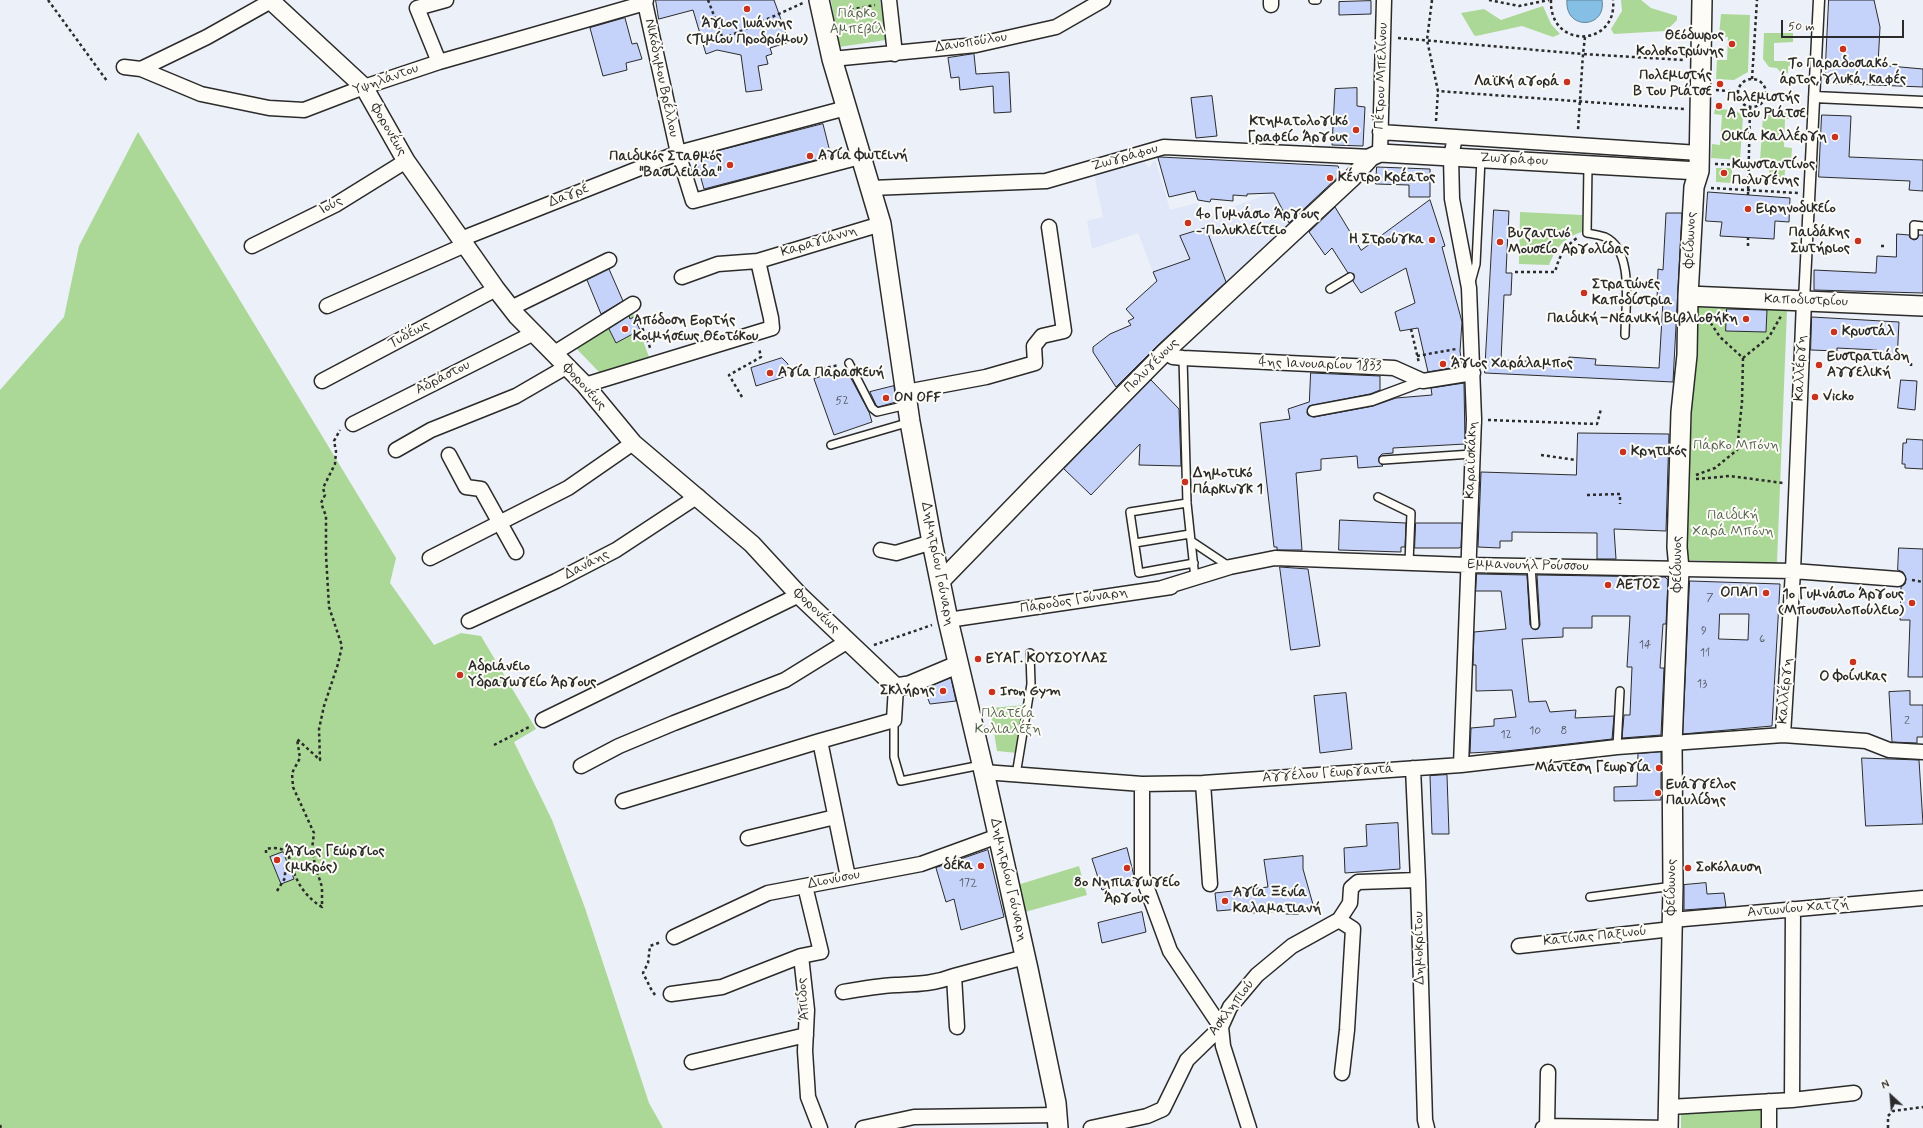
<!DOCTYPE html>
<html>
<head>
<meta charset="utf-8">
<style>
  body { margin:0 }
  #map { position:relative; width:1923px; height:1128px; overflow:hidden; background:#ecf0f8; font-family:Mynerve,sans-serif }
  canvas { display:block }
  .north { position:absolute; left:1871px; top:1076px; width:40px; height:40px; -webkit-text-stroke:3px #fdfcf7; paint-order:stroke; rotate:334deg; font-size:11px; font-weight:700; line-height:16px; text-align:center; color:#2b2b2b }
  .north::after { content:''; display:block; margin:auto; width:14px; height:18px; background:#2b2b2b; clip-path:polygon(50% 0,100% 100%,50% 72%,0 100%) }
  .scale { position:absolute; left:1781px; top:20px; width:123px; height:18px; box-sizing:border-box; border:2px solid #2b2b2b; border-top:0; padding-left:5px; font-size:12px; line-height:14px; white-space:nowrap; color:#2b2b2b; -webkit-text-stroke:3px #fdfcf7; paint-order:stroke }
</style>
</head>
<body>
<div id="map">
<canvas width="1923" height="1128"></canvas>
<div class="north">N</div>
<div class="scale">50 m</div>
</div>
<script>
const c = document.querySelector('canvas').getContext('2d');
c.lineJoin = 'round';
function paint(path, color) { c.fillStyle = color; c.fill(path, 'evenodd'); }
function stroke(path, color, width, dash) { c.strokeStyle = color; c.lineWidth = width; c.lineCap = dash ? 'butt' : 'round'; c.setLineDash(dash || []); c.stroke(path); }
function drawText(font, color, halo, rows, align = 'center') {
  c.font = font + ' Mynerve,sans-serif'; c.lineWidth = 4; c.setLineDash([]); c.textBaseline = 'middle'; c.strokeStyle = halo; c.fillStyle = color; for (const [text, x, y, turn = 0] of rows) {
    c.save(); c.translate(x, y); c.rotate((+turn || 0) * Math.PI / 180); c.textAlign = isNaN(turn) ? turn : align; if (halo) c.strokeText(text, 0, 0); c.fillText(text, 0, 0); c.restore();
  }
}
paint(new Path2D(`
  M1155,159L1170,210L1197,203L1204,217L1274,192L1291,226L1227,284L1206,228L1181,236L1190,259L1153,272L1138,233L1092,249L1087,221L1103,217L1094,174L1144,162L1149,168Z`), '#e0e7f9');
paint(new Path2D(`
  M831,0H880L886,40L839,47Z
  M1621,0H1641L1651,8L1677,16V20L1666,31L1614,34L1611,29L1622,11Z
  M1543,6L1551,24L1560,34L1553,37L1522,26L1476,36L1474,35L1461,13L1484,9L1501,20Z
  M1721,14L1750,15L1748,72L1734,80L1716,79L1717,60H1727L1728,37L1719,36Z
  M1764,33H1793V42L1774,43V61H1793V66H1788V73H1781L1777,68L1769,67L1763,59Z
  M1715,109L1735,110L1743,116L1740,160L1711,158L1712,144L1720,145L1722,115L1714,114Z
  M1772,112L1792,113V119H1785L1784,147L1792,148L1791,163L1760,161L1763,116Z
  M138,132L396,558L390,583L434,645L461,633L481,636L536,729L514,742L552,820L585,908L649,1103L663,1128H0V390L64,317L79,246Z
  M1716,168H1732V183L1716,182Z
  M1769,170H1785L1784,184H1769Z
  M1520,212L1582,215V232C1564,237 1556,248 1549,265L1519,264Z
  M1696,306L1787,310L1777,563L1686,560Z
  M632,311L649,357L600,373L573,345Z
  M1026,705L1017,753L997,751L990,708Z
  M1079,866L1087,895L1021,913L1014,886Z
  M1765,1109L1766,1128H1681V1111Z`), '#abd896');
const water = new Path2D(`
  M1567,0H1602C1607,29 1564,31 1567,0Z`);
paint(water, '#86bfe5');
stroke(water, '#62849b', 1);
const building = new Path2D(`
  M656,0H774L789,42L770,48L772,54L766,56L768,64L758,66L762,90L746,92L741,55L717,50L706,54L693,10L659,19Z
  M1829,0H1874L1880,27L1878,65L1923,69V87L1825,83Z
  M1371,1V14L1339,15V2Z
  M625,18L632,44L637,43L642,59L626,63L627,70L603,76L590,28Z
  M974,54L976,74L1009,72L1011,112L994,113L993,86L960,90L959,77L951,78L948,58Z
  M1357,88V106L1365,107L1363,146L1332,145L1335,89Z
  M1212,96L1217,136L1196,138L1191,98Z
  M1822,115L1851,116L1849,157L1923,160V191L1909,190L1910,181L1819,177Z
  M823,124L831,156L704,189L695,157Z
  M1160,157L1338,166L1341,174L1289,223L1274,193L1247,194V196L1233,195V201L1211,199L1210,202L1198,200L1195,191L1169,197L1158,158Z
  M1377,167L1430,169V197H1409V185L1376,184Z
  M1708,192L1790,198L1789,222L1775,221L1774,239L1720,236L1722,222L1706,221Z
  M1430,200L1445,246L1442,247L1462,322L1460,351L1462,366L1428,372L1418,328L1400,331L1395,312L1415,303L1406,268L1361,293L1353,281L1354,274L1348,273L1332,248L1325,255L1309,232L1335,207L1361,250Z
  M1494,210L1509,211L1506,273H1512L1511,295H1504L1501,360L1569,363V357L1596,359L1595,365L1659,368L1663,301H1657L1658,269L1663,270L1666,213H1682L1673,382L1485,373Z
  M1206,228L1226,282L1158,345L1116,387L1093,352V347L1110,334L1131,325L1128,321L1134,318L1126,309L1157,281L1153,272L1190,259L1180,236Z
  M1897,234L1909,235L1910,238L1914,240L1917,239L1919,235H1923V293L1814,290V270L1876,273L1877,256L1896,257Z
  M609,269L623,301L601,314L587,280Z
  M1727,309L1767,310L1766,332L1726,331Z
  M629,316L630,319L634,317L640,330L616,343L609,329Z
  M1812,317L1899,322L1897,361L1877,360V350L1837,348V351L1811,350Z
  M782,358L788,364L787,376L756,386L751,368Z
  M846,369L869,412L872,422L834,435L814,379Z
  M1311,373L1380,376V390L1370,394L1309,406L1307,413L1308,415L1314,417L1373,406L1396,398L1432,395L1431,388L1464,383L1465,444L1393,448V453L1382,454L1379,457V462L1383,466L1358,468L1357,456L1321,459V470L1296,473L1302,550H1277V547H1274L1260,423L1290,419L1288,409L1309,402Z
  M1151,380L1179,409L1181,466L1139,465L1140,444L1091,495L1064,469Z
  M1901,380L1917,381L1915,410L1898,408Z
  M894,386L896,402L878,407L876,405L870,392Z
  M1578,433L1669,434L1666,531L1614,529L1616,559H1597V533L1512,532V541H1500V548L1478,547L1481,472L1576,475Z
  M1907,439L1923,440V469L1905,468V464H1902L1903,443H1906Z
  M1340,520L1406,523L1405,547H1401V552L1339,550Z
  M1416,523H1462L1461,547L1459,548H1415Z
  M1899,548L1923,549V677H1908L1910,620H1900L1901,587L1905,584L1906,579L1903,572L1898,570Z
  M1280,567L1308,569L1320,646L1291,650Z
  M1477,574L1527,575L1530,625L1535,630L1538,629L1540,625L1537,575L1665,577L1668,580L1666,624H1663L1660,668H1664L1661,735L1622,738L1624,715H1630L1632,667H1627L1630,616H1592V628H1563V637L1522,639L1529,702L1546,701L1550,712L1576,710L1575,718L1614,716L1612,739L1506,751L1470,753L1471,728L1494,726V719L1516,717L1512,690L1476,691V665H1473L1474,632L1506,629L1501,591H1476Z
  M1690,581L1780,584L1772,726L1683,734ZM1720,614H1749L1748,640L1719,639Z
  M951,678L956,701L930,704L924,689Z
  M1910,691V705H1923V737H1917V743L1892,742L1889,692Z
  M1346,693L1352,749L1320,753L1314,696Z
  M1661,752V800L1614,801V787L1637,786L1638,754Z
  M1862,758L1919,760L1923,824L1866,826Z
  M1447,775L1449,834H1432L1430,776Z
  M1398,823L1400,869L1345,873L1344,848L1367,846L1366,825Z
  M1127,848L1135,880L1102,890L1092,859Z
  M988,850L1004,917L961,930L954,899L946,902L936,868Z
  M283,852L294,879L281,884L270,857Z
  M1303,856V869L1314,908L1303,910L1299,914H1286L1282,911L1252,913V908L1217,911L1215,893L1268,887L1264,860Z
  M1706,883L1707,894L1724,893L1726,907L1684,910V885Z
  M1142,912L1146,932L1102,943L1098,923Z`);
paint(building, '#c5d3fa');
stroke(building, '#2b2b2b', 1);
const service = new Path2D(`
  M1313,0H1317
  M1588,165L1587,233C1593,234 1600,235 1605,237C1635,251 1625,308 1625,335
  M1914,235V225L1923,226
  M1471,282L1476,264L1481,159
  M1330,289L1350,277
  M1183,358L1187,503L1191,541L1230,567
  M849,363L872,408L877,412L907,405
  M831,445L910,422
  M1383,460L1472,454
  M1378,497L1411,513L1409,563
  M1187,503L1130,512L1139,573L1194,563
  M1191,541L1195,578
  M1135,543L1190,534
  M1531,566L1535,625
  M894,720V757L901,781L981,765
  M1617,747L1620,691
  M1016,775L1031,684L1030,653
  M1590,897L1673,886`);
const pedestrian = new Path2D(`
  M1814,97L1923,102
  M1804,301L1819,0
  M1313,411L1372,400L1423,381`);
const minor = new Path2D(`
  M889,0L895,54
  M1271,0V5
  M645,3L678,153L693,201L860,157
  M832,59L976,45L1056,27L1103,0
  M439,62L417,8L446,0
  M124,67L141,69L201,94L269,108L304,110L364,87L439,62L645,3L646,0
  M141,69L207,37L271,1
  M1380,132L1699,153
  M1455,137L1451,157L1452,199L1469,288L1474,419L1461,765
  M1380,153L1384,0
  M871,188L1046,181L1164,147L1371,157
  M461,239L678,153L846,108
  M252,246L335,205L406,161
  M682,277L718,264L758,261
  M327,306L465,245
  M511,308L609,260
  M1165,352L1173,357L1183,358L1394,368L1423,381L1473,373
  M553,354L633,304
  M322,381L496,289
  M585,385L772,328L771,318L758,261L881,224
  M906,392L986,377L1035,363L1034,346L1042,336L1064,331L1049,227
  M353,424L534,333
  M396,450L431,430L516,396L566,367
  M449,455L466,487L481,489L516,552
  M881,550L896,553L932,542
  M430,558L568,488L633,443
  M1162,588L1230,567L1275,558L1467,565L1793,571L1898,579
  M948,620L1171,587
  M469,621L556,581L616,550L698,496
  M543,720L799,595
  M1783,735L1793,571L1804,301
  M581,766L619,746L674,723L785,680L848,641
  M1413,768L1418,880L1425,1120L1427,1128
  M984,772L1142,784L1203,783L1461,765L1617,747L1783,735L1866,741L1889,750L1923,752
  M1203,783L1210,884
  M1142,784V875L1170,951L1221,1027L1223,1046L1249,1128
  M623,801L820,741
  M748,838L835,817
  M848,877L820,741L894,720L896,687
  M805,886L821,952L801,956L807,1010L805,1051L808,1097L820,1128
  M1339,920L1353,929L1347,1030L1342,1073
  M1672,920L1923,898
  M674,937L768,893L921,864L998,836
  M1519,946L1672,929
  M843,992C860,989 878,986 896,985C916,984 934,984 954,976
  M671,994L722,987L801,956
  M957,1027L954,976L1025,957
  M692,1062L806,1035
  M1792,1100L1793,909
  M1769,1101V1128
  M1669,1107L1792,1100L1854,1093
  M863,1128L914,1117L1057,1115
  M1091,1128L1147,1116L1163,1109L1187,1060L1221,1027L1230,1007L1257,975L1292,946L1339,920L1350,903L1351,888L1358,882L1418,880
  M1543,1128L1547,1126L1668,1128
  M1547,1128L1548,1072`);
const tertiary = new Path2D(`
  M270,0L364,87L406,161L496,289L517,316L585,385L633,443L752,544L799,595L896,687L909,685L959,664
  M940,582L1037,482L1165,352L1352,178L1371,157L1380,153L1699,171`);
const secondary = new Path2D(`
  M819,0L832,59L881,224L910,422L932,542L948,620L984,772L1028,969L1056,1103L1058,1128
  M1688,296L1923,306
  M1668,1128L1673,886L1672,744L1679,569L1677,547L1681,412L1687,355L1688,296L1694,187L1699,171L1702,0`);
stroke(service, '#2b2b2b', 10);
stroke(pedestrian, '#2b2b2b', 13);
stroke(minor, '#2b2b2b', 17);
stroke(tertiary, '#2b2b2b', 20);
stroke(secondary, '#2b2b2b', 22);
stroke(new Path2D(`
  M48,0L107,81
  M708,0L723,39L803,3
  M1432,0L1427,40L1438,91L1684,109
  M1489,0L1519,6L1549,0
  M1551,0C1549,50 1618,47 1613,0
  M839,12L875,5
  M1585,37L1583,54L1684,60
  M1398,38L1583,54L1578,130
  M1738 93a14 14 0 1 1 28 0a14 14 0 1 1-28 0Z
  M1752,79L1757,0
  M1716,90L1738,92
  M1767,95L1802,97
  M1436,121L1438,91
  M1715,164L1798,167
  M1711,188L1798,193
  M1748,195L1750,108
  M1748,246V238
  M1881,246H1885
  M1515,272H1555C1559,257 1564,247 1577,238
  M638,317L651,350
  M1411,329L1419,363
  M1417,356L1456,349
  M1743,358L1769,337L1781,316
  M1911,366V360
  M816,370L839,365
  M742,397L729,375L761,357L759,348
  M1488,420L1597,424L1601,409
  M1541,455L1576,460
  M1696,475L1715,468L1737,450L1742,402L1743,358L1720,337L1706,316
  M1696,479L1730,476L1783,483
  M1587,495L1620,494V504
  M1912,580L1923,582
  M874,645L932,625
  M494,745L531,726
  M266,853V849C273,847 283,848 288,853C294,877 301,894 322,907V887L315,865L312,849L314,833L293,787L292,773L300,758L297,739L320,760L319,729L324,706L338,664L342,646L329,607L326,555V516L321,503L325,495L323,488L335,464L336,451L334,441L340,430
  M277,891L285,878V865L290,863
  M655,995L651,989L643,973L648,963L650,946L661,942
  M0,1125L1,1128
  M1888,1128V1116L1893,1111L1923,1107`), '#2b2b2b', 2.5, [3, 3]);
stroke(service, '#fdfcf7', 7);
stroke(pedestrian, '#fdfcf7', 10);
stroke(minor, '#fdfcf7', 14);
stroke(tertiary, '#fdfcf7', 17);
stroke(secondary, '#fdfcf7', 19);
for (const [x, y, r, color] of [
  [747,9,4,"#c8321e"],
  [1732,44,4,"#c8321e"],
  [1843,49,4,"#c8321e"],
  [1567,82,4,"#c8321e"],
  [1720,84,4,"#c8321e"],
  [1719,106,4,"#c8321e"],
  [1356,130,4,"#c8321e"],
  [1835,137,4,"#c8321e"],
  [810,156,4,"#c8321e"],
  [730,165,4,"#c8321e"],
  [1724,173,4,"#c8321e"],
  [1330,178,4,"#c8321e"],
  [1748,209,4,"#c8321e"],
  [1188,223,4,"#c8321e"],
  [1432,240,4,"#c8321e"],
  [1858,241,4,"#c8321e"],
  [1500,242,4,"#c8321e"],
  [1584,293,4,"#c8321e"],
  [1746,319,4,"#c8321e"],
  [625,329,4,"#c8321e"],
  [1834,332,4,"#c8321e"],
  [1443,364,4,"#c8321e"],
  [1819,365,4,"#c8321e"],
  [770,373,4,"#c8321e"],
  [1815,397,4,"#c8321e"],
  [886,398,4,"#c8321e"],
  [1623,452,4,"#c8321e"],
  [1185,482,4,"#c8321e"],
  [1608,585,4,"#c8321e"],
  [1766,593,4,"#c8321e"],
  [1912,603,4,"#c8321e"],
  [978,659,4,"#c8321e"],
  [1853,662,4,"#c8321e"],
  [460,675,4,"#c8321e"],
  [943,691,4,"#c8321e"],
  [992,692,4,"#c8321e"],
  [1659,768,4,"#c8321e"],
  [1658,793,4,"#c8321e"],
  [277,860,4,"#c8321e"],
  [981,866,4,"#c8321e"],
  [1127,868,4,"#c8321e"],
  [1688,868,4,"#c8321e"],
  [1225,901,4,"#c8321e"]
]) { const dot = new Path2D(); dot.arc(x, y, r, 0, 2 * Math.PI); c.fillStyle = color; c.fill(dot); stroke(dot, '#fdfcf7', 1.5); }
drawText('12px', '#52555f', null, [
  ["52",842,401],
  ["7",1710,598],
  ["9",1704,631],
  ["6",1762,639],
  ["14",1645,645],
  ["11",1705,653],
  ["13",1702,684],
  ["2",1907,721],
  ["10",1535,731],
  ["8",1564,731],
  ["12",1506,735],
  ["172",968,883]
]);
drawText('14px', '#515f4b', '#fdfcf7', [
  ["Πάρκο",857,14],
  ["Αμπεβίλ",857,30],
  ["Πάρκο Μπόνη",1736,446],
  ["Παιδική",1733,516],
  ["Χαρά Μπόνη",1733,532],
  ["Πλατεία",1008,714],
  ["Κολιαλέξη",1008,730]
]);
drawText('bold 14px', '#2b2b2b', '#fdfcf7', [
  ["Άγιος Ιωάννης",747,24,"center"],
  ["(Τιμίου Προδρόμου)",747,40,"center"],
  ["Θεόδωρος",1724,36,"right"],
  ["Κολοκοτρώνης",1724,52,"right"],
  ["Το Παραδοσιακό -",1843,64,"center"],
  ["άρτος, γλυκά, καφές",1843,80,"center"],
  ["Πολεμιστής",1712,76,"right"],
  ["Β του Ριάτσε",1712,92,"right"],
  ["Λαϊκή αγορά",1559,82,"right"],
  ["Πολεμιστής",1727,98],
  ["Α του Ριάτσε",1727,114],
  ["Κτηματολογικό",1348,122,"right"],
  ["Γραφείο Άργους",1348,138,"right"],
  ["Οικία Καλλέργη",1827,137,"right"],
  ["Αγία Φωτεινή",818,156],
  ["Παιδικός Σταθμός",722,157,"right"],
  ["\"Βασιλειάδα\"",722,173,"right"],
  ["Κωνσταντίνος",1732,165],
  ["Πολυγένης",1732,181],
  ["Κέντρο Κρέατος",1338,178],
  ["Ειρηνοδικείο",1756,209],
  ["4ο Γυμνάσιο Άργους",1196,215],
  ["- Πολυκλείτειο",1196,231],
  ["Παιδάκης",1850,233,"right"],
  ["Σωτήριος",1850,249,"right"],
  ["Βυζαντινό",1508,234],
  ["Μουσείο Αργολίδας",1508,250],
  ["Η Στρούγκα",1424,240,"right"],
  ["Στρατώνες",1592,285],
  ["Καποδίστρια",1592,301],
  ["Παιδική–Νεανική Βιβλιοθήκη",1738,319,"right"],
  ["Απόδοση Εορτής",633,321],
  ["Κοιμήσεως Θεοτόκου",633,337],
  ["Κρυστάλ",1842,332],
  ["Ευστρατιάδη",1827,357],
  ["Αγγελική",1827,373],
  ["Άγιος Χαράλαμπος",1451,364],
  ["Αγία Παρασκευή",778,373],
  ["Vicko",1823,397],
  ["ON OFF",894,398],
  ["Κρητικός",1631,452],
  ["Δημοτικό",1193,474],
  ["Πάρκινγκ 1",1193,490],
  ["ΑΕΤΟΣ",1616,585],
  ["ΟΠΑΠ",1758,593,"right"],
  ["1ο Γυμνάσιο Άργους",1904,595,"right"],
  ["(Μπουσουλοπούλειο)",1904,611,"right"],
  ["ΕΥΑΓ. ΚΟΥΣΟΥΛΑΣ",986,659],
  ["Αδριάνειο",468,667],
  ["Υδραγωγείο Άργους",468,683],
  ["Ο Φοίνικας",1853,677,"center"],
  ["Σκλήρης",935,691,"right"],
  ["Iron Gym",1000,692],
  ["Μάντεση Γεωργία",1651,768,"right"],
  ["Ευάγγελος",1666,785],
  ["Παυλίδης",1666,801],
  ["Άγιος Γεώργιος",285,852],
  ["(μικρός)",285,868],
  ["δέκα",973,866,"right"],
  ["Σοκόλαυση",1696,868],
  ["8ο Νηπιαγωγείο",1127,883,"center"],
  ["Άργους",1127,899,"center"],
  ["Αγία Ξενία",1233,893],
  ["Καλαματιανή",1233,909]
], 'left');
drawText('14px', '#2b2b2b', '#fdfcf7', [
  ["Δανοπούλου",971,43,-9],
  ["Πέτρου Μπελίνου",1382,76,-88],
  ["Νικόδημου Βρέλλου",661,78,78],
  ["Υψηλάντου",386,80,-20],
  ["Φορονέως",388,130,60],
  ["Ζωγράφου",1125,158,-16],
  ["Ζωγράφου",1514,160,3],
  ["Δαγρέ",569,196,-22],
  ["Ιούς",331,206,-28],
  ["Φείδωνος",1691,240,-87],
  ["Καραγιάννη",819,242,-17],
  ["Καποδιστρίου",1806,301,2],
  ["Τυδέως",409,335,-28],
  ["4ης Ιανουαρίου 1833",1320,365,2],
  ["Πολυγένους",1152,366,-45],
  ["Καλλέργη",1801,368,-88],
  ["Αδράστου",443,378,-27],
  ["Φορονέως",584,387,48],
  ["Καραϊσκάκη",1472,460,-88],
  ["Δημητρίου Γούναρη",937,564,79],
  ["Φείδωνος",1678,564,-90],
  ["Δανάης",587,565,-28],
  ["Εμμανουήλ Ρούσσου",1528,566,1],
  ["Πάροδος Γούναρη",1074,601,-9],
  ["Φορονέως",816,611,44],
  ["Καλλέργη",1786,691,-86],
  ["Αγγέλου Γεωργαντά",1328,774,-4],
  ["Διονύσου",834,880,-11],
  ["Δημητρίου Γούναρη",1008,880,77],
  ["Φείδωνος",1672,887,-89],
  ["Αντωνίου Χατζή",1798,909,-5],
  ["Κατίνας Παξινού",1595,937,-6],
  ["Δημοκρίτου",1420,948,-91],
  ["Άπιδος",804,999,-94],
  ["Ασκληπιού",1232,1008,-53]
]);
</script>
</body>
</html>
